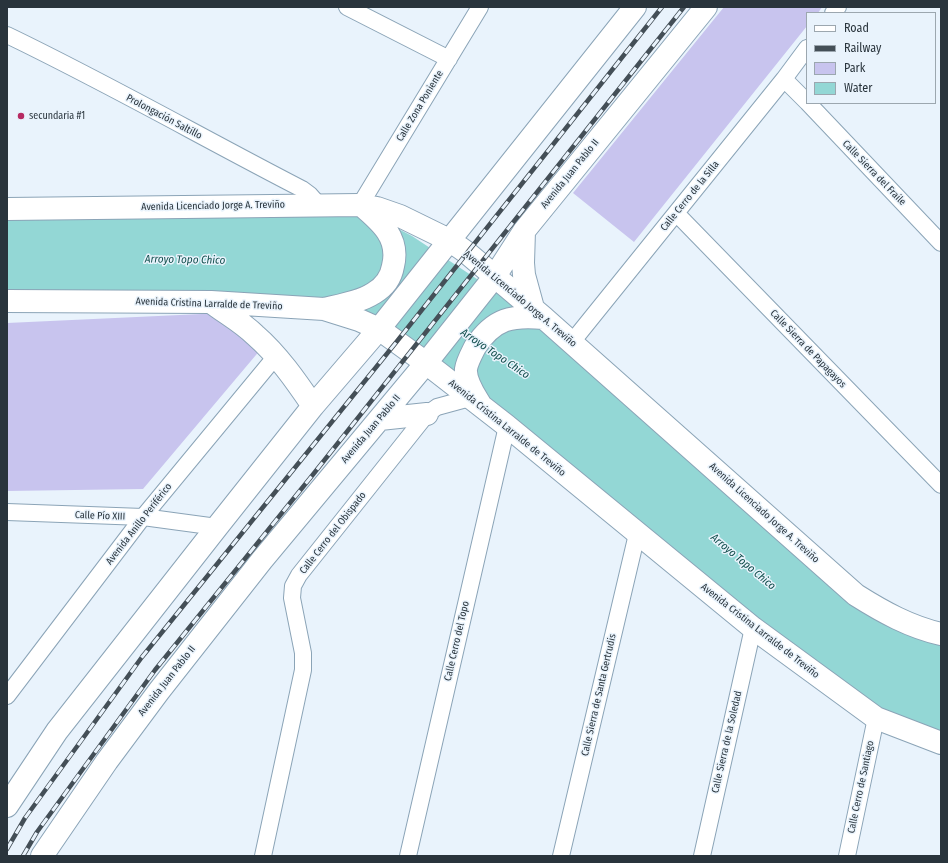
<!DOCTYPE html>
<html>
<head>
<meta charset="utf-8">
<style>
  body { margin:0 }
  #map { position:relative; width:948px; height:863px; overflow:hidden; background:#e9f3fc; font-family:"Fira Sans Condensed",sans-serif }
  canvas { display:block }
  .frame { position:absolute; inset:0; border:8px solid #29343c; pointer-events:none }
  .legend { position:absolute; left:806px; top:12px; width:130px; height:92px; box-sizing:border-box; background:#e9f3fc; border:1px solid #9ca7af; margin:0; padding:5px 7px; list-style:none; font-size:12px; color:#29343c }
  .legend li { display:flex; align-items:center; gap:8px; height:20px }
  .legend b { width:20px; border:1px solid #9ca7af }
</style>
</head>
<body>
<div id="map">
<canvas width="948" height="863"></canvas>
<div class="frame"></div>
<ul class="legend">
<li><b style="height:5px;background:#fff"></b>Road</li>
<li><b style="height:5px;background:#444f57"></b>Railway</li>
<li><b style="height:11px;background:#c8c4ee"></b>Park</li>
<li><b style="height:11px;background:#93d7d5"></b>Water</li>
</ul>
</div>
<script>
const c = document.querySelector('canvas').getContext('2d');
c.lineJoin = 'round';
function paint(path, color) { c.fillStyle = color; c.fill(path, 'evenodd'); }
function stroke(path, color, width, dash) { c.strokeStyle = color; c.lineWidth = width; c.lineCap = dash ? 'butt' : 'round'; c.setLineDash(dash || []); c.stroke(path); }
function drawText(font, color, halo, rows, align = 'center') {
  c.font = font + ' "Fira Sans Condensed",sans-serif'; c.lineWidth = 3; c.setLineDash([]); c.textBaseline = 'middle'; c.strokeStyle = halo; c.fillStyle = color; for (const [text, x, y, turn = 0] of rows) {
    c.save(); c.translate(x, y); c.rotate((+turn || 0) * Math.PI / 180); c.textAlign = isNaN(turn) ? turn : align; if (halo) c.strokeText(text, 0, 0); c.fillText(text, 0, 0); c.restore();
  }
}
paint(new Path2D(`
  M724,7H822L818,13H807V26L634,242L573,193Z
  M223,313L261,349L143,489L7,491V323Z`), '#c8c4ee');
paint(new Path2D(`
  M318,204L375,217L412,236L572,342L856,595L941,634V743L876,718L753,628L386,320L7,301V209Z`), '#93d7d5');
const street = new Path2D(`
  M347,7L449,59
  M833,13L838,7
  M7,35C107,83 203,138 302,189L310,195L318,204
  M784,79L807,102
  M808,103L941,243
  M360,205L480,7
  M676,213L941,485
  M572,342L784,79L807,48
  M7,512L143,517L217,527
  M7,696L143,517L276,356
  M263,856L303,670V653L292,598L293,586L299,575L427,414L437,407L470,398
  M408,856L507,426
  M561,856L637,534
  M702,856L753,628
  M847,856L876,718`);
const secondary = new Path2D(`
  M7,209L360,205L377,208L400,216L449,240L466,252L544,318L856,595C883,612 910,627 941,634
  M524,231L523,263L524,275L533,308
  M7,301L211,302L324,309L359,320L379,329L426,363L507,426L753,628L876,718L941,743
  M211,302C225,313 242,322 255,335C278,355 296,381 313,406
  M324,309C341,305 360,302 374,293C384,287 391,278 393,266C400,238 381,222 361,205
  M480,404C474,394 465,381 466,369C467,362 472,353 475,347C494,318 512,315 544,318
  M380,419L427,414
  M7,806L57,731L217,527L313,406L379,329L635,7
  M42,856L107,761L159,691L262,560L426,363L495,276L524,231L706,7`);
stroke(street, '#8ba4b7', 18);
stroke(secondary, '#8ba4b7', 24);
stroke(street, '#fff', 16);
stroke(secondary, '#fff', 22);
const rail = new Path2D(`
  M7,849L25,818L142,657L398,340L662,7
  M23,856L37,832L155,670L311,477L684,7`);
stroke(rail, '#444f57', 4.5);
stroke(rail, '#e9f3fc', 3, [9]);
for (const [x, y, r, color] of [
  [21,116,4,"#b62a62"]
]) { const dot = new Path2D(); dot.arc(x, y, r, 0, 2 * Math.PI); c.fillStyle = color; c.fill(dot); stroke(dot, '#e9f3fc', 1.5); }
drawText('10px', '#29343c', '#e9f3fc', [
  ["Calle Zona Poniente",420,106,-59],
  ["Prolongación Saltillo",164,117,28],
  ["Calle Sierra del Fraile",874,173,46],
  ["Avenida Juan Pablo II",570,174,-51],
  ["Calle Cerro de la Silla",690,196,-51],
  ["Avenida Licenciado Jorge A. Treviño",213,206,-1],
  ["Avenida Licenciado Jorge A. Treviño",520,299,40],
  ["Avenida Cristina Larralde de Treviño",209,304,2],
  ["Calle Sierra de Papagayos",808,349,46],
  ["Avenida Cristina Larralde de Treviño",507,428,39],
  ["Avenida Juan Pablo II",371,429,-50],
  ["Avenida Licenciado Jorge A. Treviño",764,513,42],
  ["Calle Pío XIII",100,516,2],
  ["Avenida Anillo Periférico",139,524,-52],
  ["Calle Cerro del Obispado",333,533,-52],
  ["Avenida Cristina Larralde de Treviño",760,631,38],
  ["Calle Cerro del Topo",457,641,-77],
  ["Avenida Juan Pablo II",167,681,-52],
  ["Calle Sierra de Santa Gertrudis",599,695,-77],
  ["Calle Sierra de la Soledad",727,742,-77],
  ["Calle Cerro de Santiago",861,787,-78]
]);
drawText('10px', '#29343c', '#e9f3fc', [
  ["secundaria #1",29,116]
], 'left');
drawText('italic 11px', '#114e4c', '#e9f3fc', [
  ["Arroyo Topo Chico",185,260,1],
  ["Arroyo Topo Chico",495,354,34],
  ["Arroyo Topo Chico",743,562,40]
]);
</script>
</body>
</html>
